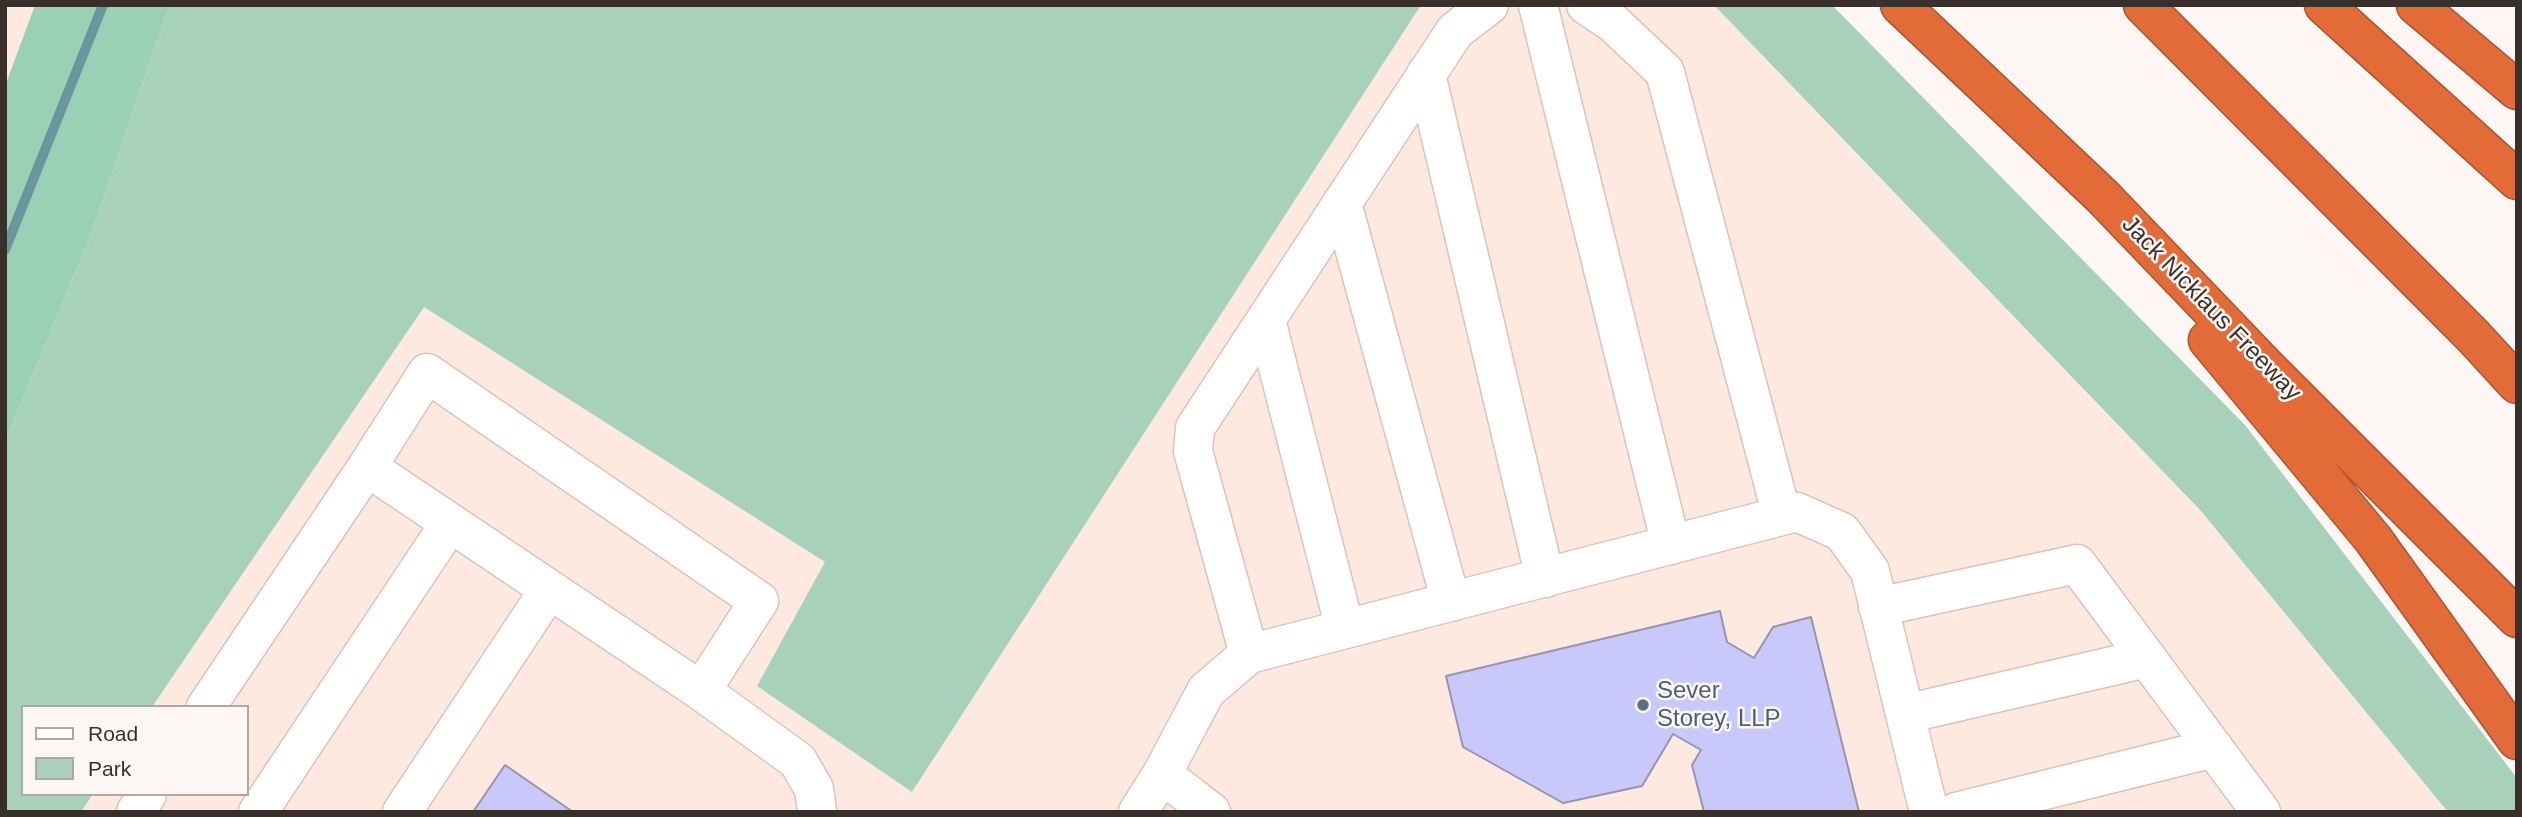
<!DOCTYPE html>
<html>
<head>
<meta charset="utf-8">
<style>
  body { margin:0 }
  #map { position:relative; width:2522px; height:817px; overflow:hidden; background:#fcf7f4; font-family:Helvetica,sans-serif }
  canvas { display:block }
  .frame { position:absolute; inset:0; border:7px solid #3a302b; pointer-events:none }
  .legend { position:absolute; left:21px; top:705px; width:228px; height:91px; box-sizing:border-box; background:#fcf7f4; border:2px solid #aea7a4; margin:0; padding:9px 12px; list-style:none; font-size:21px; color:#3a302b }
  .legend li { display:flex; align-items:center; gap:14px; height:35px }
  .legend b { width:35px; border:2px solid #aea7a4 }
</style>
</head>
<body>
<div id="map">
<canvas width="2522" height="817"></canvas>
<div class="frame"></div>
<ul class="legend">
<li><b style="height:9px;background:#fff"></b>Road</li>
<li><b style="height:19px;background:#a7d1bb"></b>Park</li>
</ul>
</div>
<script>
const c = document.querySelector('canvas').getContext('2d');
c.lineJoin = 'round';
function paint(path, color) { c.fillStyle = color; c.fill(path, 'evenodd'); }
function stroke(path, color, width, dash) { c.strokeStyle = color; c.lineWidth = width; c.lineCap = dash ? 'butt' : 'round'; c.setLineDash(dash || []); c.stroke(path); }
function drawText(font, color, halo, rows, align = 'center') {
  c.font = font + ' Helvetica,sans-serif'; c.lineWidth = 5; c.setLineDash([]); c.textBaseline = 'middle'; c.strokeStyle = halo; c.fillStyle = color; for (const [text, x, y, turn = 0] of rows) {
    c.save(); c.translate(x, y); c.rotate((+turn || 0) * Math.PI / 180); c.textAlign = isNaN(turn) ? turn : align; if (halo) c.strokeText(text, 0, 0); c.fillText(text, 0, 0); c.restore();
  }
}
paint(new Path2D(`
  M5,5H35L5,86Z
  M1421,5H1714L2201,511L2448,812H81L93,794H247V707H152L424,306L826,562L912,792Z`), '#fee9e0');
paint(new Path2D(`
  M170,5H1421L912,792L757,686L825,562L424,307L152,707H23V794H93L81,812H5V442L90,237Z
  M1714,5H1832L2245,425L2517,778V812H2448L2201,511Z`), '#a7d1bb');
paint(new Path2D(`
  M35,5H170L90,237L5,442V86Z`), '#9ad0b4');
stroke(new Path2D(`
  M5,250L103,5`), '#6c969e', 10);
const building = new Path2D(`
  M1720,611L1727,642L1754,658L1773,627L1811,617L1859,812H1704L1692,765L1701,750L1673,734L1642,786L1563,803L1463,747L1446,676Z
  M505,765L573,812H473Z`);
paint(building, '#c8c9fa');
stroke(building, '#9596ad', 2);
const minor = new Path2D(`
  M1538,5L1671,545
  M1586,5L1613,23L1665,72L1782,516
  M1426,74L1545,578
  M1342,203L1451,602
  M1266,320L1345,629
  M1878,607L2077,564L2261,812
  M1249,654L1193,451L1195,428L1455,31L1489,5
  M701,691L759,601L427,373L367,467L701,691L798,761L814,789L817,812
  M206,707L367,467
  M1905,714L2147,658
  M136,812L147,794
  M258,812L450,523
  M402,812L549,590
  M1138,812L1162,774
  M1211,812L1162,774L1206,691L1249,654L1797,512L1842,532L1870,571L1929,812
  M1956,812L2214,748`);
const highway = new Path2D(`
  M1900,5L2103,197L2266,367L2517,618
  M2143,5L2474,337L2517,384
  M2324,5L2517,180
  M2416,5L2517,90
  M2208,340L2373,539L2517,740`);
stroke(minor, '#ddc3b7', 41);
stroke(highway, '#a75633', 41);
stroke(minor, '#fff', 38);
stroke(highway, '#e26b37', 38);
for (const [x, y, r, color] of [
  [1643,705,7,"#5c6f8a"]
]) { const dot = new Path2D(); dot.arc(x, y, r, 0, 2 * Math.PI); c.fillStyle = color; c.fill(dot); stroke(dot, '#fcf7f4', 2.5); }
drawText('24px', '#3a302b', '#fcf7f4', [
  ["Jack Nicklaus Freeway",2211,309,46]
]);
drawText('24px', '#4e5e75', '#fcf7f4', [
  ["Sever",1657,691],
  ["Storey, LLP",1657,719]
], 'left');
</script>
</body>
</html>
